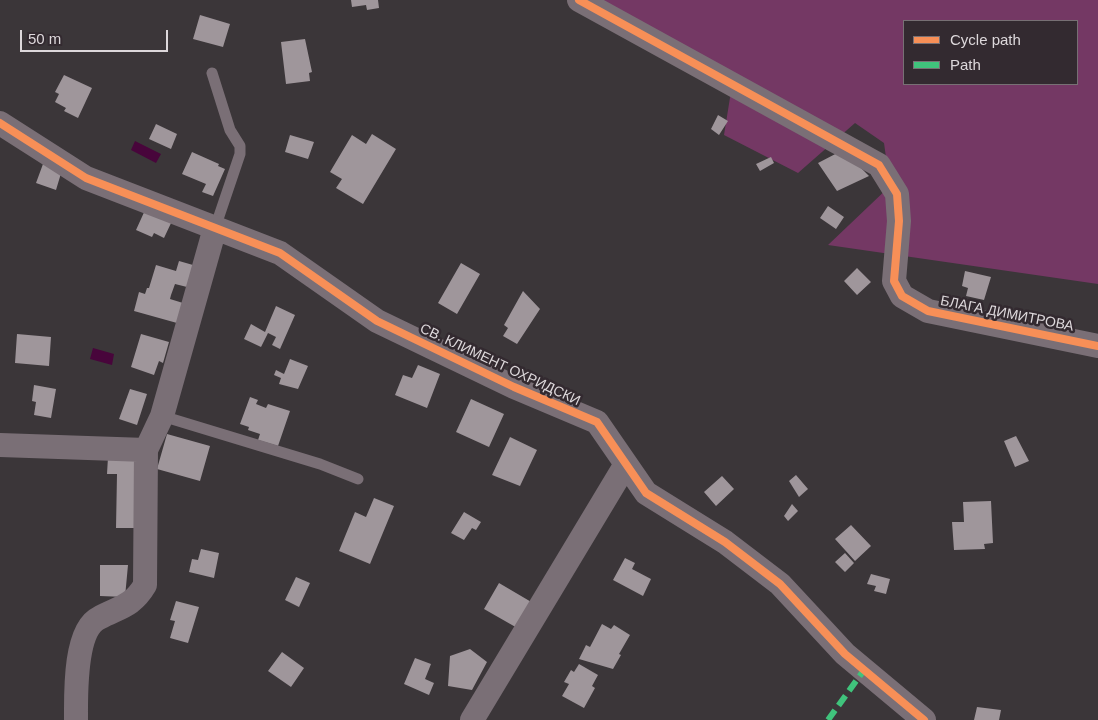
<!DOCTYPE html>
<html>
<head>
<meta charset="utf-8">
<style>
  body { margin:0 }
  #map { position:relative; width:1098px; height:720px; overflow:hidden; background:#3b3639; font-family:Helvetica,sans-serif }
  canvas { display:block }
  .legend { position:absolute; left:903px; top:20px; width:175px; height:65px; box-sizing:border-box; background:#332a30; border:1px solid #777074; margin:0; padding:6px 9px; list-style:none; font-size:15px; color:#ddd8db }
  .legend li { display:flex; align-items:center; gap:10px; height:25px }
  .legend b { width:25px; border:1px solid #777074 }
  .scale { position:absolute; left:20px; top:30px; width:148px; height:22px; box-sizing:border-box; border:2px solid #ddd8db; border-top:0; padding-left:6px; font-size:15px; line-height:18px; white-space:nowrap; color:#ddd8db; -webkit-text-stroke:4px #332a30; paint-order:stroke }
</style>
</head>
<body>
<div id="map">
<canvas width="1098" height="720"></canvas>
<ul class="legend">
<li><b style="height:6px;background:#f78f57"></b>Cycle path</li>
<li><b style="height:6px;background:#40c37c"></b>Path</li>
</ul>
<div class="scale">50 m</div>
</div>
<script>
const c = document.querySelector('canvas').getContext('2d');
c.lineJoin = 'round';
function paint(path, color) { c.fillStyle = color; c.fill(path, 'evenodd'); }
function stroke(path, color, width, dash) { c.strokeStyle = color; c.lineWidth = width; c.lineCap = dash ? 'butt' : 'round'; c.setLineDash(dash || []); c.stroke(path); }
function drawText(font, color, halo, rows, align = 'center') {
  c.font = font + ' Helvetica,sans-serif'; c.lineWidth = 5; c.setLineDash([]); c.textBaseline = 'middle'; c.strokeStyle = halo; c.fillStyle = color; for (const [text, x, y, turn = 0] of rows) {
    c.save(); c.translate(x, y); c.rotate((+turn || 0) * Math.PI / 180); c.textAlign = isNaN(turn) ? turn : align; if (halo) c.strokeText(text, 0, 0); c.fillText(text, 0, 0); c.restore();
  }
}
paint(new Path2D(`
  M597,0H1098V284L828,245L890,186L884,143L855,123L798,173L724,135L733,79ZM904,21H1077V84H904Z`), '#743864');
paint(new Path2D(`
  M135,141L161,154L156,163L131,150Z
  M93,348L114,354L112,365L90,359Z`), '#48053b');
paint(new Path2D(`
  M351,0H378L379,8L367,10L366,5L352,7Z
  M200,15L230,24L223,47L193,39Z
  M305,39L312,72L309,73L310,81L286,84L281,42Z
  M64,75L92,88L78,118L64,111L66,108L55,102L59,94L55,92Z
  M718,115L728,121L719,135L711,129Z
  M156,124L177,134L171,149L149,139Z
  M372,134L396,149L363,204L336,188L342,179L330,172L352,135L366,144Z
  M290,135L314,142L308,159L285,152Z
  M843,150L869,176L837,191L818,163Z
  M192,152L219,164L218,166L225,169L213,196L202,192L206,184L182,174Z
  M771,157L774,163L760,171L756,164Z
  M43,164L62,170L56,190L36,183Z
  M828,206L844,217L836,229L820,218Z
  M146,208L172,221L164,238L154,233L152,237L136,230Z
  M179,261L193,265L187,287L175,284L171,295L170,299L183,303L177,323L134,311L139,292L145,294L147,288H149L156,265L176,271Z
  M461,263L480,274L457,314L438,303Z
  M857,268L871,282L857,295L844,281Z
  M965,271L991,277L984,300L966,296L968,288L962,286Z
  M523,291L540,309L517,344L503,336L508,328L504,325Z
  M276,306L295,315L280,349L272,345L276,337L268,333L261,347L244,339L251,324L265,332Z
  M17,334L51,337L49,366L15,363Z
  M141,334L169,342L163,363L159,361L154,375L131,367Z
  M290,359L308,366L298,389L279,384L281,378L274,375L276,370L284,374Z
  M418,365L440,374L427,408L395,395L403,375L412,378Z
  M34,385L56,389L51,418L34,415L36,402L32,401Z
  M130,389L147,394L137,425L119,419Z
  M250,397L258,400L256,404L266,408L268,404L290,411L278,446L258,440L260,434L248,430L249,427L240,424Z
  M471,399L504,414L489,447L456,432Z
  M167,434L210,446L200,481L157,469Z
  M1016,436L1029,461L1015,467L1004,441Z
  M510,437L537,450L520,486L492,475Z
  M108,457H137L136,528H116L117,474H107Z
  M796,475L808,489L799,497L789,481Z
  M722,476L734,489L716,506L704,492Z
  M374,498L394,506L370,564L339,551L355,512L366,517Z
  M991,501L993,543L984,544L985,549L954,550L952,522H964L963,502Z
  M792,504L798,511L788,521L784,516Z
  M464,512L481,522L476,530L472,528L464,540L451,533Z
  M851,525L871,546L855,561L835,539Z
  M201,549L219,553L214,578L189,572L192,559L198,560Z
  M845,553L854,563L845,572L835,562Z
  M625,558L635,563L632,569L651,579L643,596L613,580Z
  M100,565H128L125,597L100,596Z
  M871,574L890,579L886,594L874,591L876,586L867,584Z
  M296,577L310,583L299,607L285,600Z
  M499,583L533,603L519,629L484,609Z
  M176,601L199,607L188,643L170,638L175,621L170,620Z
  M602,624L611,629L614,625L630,635L619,654L621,655L613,669L579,659L586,645L590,647Z
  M470,649L487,662L472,690L448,686L450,656Z
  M282,652L304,668L291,687L268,671Z
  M415,658L431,664L425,679L434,683L429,695L404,684Z
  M579,664L598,675L592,686L595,688L584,708L562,696L569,684L564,682L571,670L574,672Z
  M977,707L1001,710L999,720H974Z`), '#9f969b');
stroke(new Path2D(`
  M212,73L230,130L240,146V154L215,228
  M162,416L320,464L358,479`), '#7a6f76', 11);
stroke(new Path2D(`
  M579,0L879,165L897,194L899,221L894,281L902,296L928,311L1098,346
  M0,123L86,178L280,253L377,321L514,387L597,422L646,493L725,542L780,584L845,654L924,720
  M0,445L146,450
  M76,720C76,696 74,630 99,618C119,607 132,607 145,585L146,450L162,416L215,228
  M472,720L626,464`), '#7a6f76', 24);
stroke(new Path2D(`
  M828,720L864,670`), '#40c37c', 6, [12, 6]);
stroke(new Path2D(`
  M579,0L879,165L897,194L899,221L894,281L902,296L928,311L1098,346
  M0,123L86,178L280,253L377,321L514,387L597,422L646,493L725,542L780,584L845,654L924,720`), '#f78f57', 8);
drawText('14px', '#ddd8db', '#332a30', [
  ["БЛАГА ДИМИТРОВА",1007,314,11],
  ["СВ. КЛИМЕНТ ОХРИДСКИ",500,365,25]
]);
</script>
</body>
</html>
